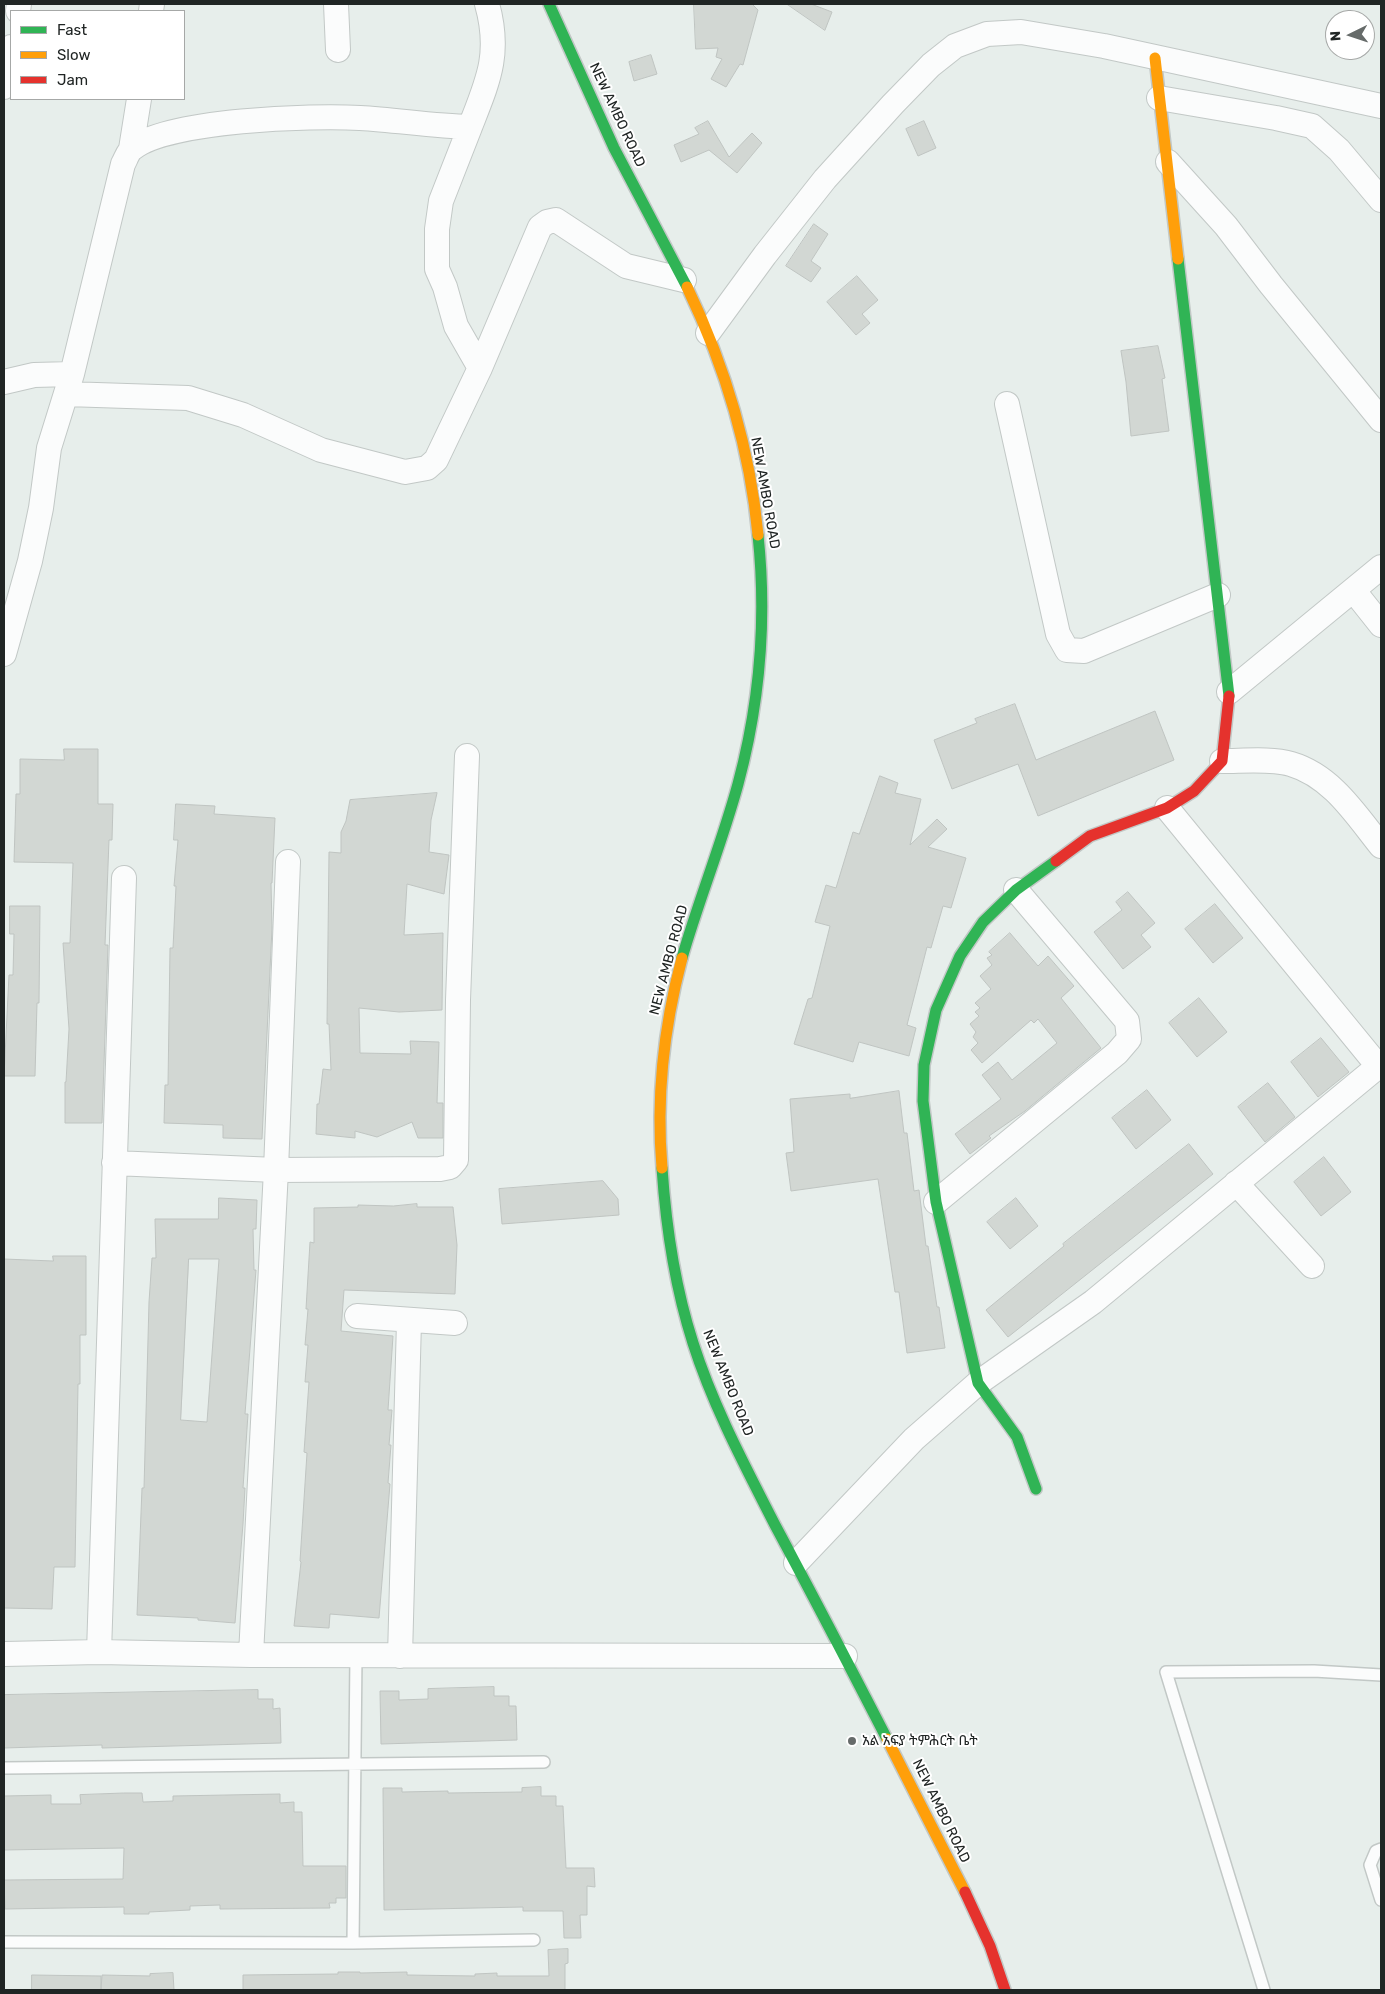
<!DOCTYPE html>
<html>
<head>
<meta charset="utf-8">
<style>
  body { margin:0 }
  #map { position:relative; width:1385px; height:1994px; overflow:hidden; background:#e7eeeb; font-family:Rubik,sans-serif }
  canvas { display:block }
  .frame { position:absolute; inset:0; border:5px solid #202524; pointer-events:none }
  .legend { position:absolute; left:10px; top:10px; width:175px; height:90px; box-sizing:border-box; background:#fff; border:1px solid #a6a8a7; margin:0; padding:6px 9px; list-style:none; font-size:15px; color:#202524 }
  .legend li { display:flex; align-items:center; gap:10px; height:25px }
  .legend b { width:25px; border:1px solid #a6a8a7 }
  .north { position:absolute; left:1325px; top:10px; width:50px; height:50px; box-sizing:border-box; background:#fff; border:1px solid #a6a8a7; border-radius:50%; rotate:266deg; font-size:14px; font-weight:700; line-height:20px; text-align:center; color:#202524 }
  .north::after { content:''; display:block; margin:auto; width:18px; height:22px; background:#666b6a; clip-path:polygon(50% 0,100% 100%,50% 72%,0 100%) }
</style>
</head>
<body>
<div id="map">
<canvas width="1385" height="1994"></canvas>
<div class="frame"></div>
<ul class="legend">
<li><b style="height:6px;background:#30b455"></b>Fast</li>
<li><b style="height:6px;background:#ff9f0a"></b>Slow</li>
<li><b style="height:6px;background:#e5322d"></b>Jam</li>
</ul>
<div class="north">N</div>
</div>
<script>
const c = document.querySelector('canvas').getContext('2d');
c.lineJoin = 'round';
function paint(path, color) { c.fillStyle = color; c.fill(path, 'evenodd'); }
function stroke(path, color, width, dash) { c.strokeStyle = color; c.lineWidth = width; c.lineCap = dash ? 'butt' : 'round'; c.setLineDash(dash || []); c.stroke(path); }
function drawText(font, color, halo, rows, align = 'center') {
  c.font = font + ' Rubik,"Noto Sans Ethiopic",sans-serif'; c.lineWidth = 4; c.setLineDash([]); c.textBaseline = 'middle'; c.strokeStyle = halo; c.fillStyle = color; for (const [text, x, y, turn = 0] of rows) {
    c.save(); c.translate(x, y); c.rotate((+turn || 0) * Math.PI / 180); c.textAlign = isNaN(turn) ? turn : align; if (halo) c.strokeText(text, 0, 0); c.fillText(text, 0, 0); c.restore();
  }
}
const building = new Path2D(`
  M694,4H752L758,10L743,65L740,64L726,87L711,79L722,59L716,57L718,48L696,49Z
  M787,4H811L832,12L825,30Z
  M651,55L657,74L634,81L629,62Z
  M708,121L729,157L752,133L762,143L737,173L709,150L681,162L674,145L699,134L695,128Z
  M924,121L936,148L918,156L906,129Z
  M814,224L828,234L811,261L821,268L811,282L786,266Z
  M857,276L878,300L862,314L870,323L856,335L827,302Z
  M1158,346L1165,378L1162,379L1169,431L1131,436L1126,382L1121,351Z
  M1015,704L1036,760L1155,711L1174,760L1038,816L1018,764L952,789L934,740L977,723L975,719Z
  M64,749H98V804H113L112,840H109L105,945H108L102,1123H65V1082H66L69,1029L63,943H70L73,863L14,862L16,794H20V759L64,760Z
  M880,776L898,783L895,793L921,799L910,845L937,819L947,829L928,847L966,858L951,908L943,906L931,948L927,947L907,1025L916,1028L909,1056L859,1042L853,1062L794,1044L808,999L812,998L830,926L815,922L826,885L836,888L853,832L859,834Z
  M437,793L431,820L429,852L449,855L444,894L407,884L404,935L443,933L442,1010L399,1012L359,1008L360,1053L411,1054L410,1041L439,1042L437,1103H443V1138H418L412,1122L377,1137L355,1131V1138L316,1134L317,1104H319L323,1069L331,1070L329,1024H327L329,852L341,853V832L346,821L350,800Z
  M176,804L215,806L214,814L275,818L272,883H271L272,928L262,1139L223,1138V1125L164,1123L165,1085H168L170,948H173L176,886H174L178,840H174Z
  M1128,892L1155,923L1141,935L1151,947L1123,969L1094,932L1122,910L1116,902Z
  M1215,904L1243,938L1213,963L1185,929Z
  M10,906H40L39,1003H37L35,1076H4L9,975H13L14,934H10Z
  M1010,933L1038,966L1048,956L1074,986L1061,998L1101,1048L1025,1111L989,1136L991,1138L970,1154L955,1134L1001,1099L982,1075L998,1062L1012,1080L1057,1043L1038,1019L1034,1023L1031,1020L982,1063L971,1050L978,1043L973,1037L976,1032L970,1024L979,1016L975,1012L980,1008L975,1003L991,989L980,976L992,965L987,958L992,955L989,952Z
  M1199,998L1227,1032L1197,1057L1169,1023Z
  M1321,1038L1349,1072L1318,1097L1291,1062Z
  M1268,1083L1295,1117L1265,1142L1238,1107Z
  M1147,1090L1171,1120L1136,1149L1112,1118Z
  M899,1091L904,1133H907L914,1191L919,1190L926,1246H928L937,1307H939L945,1348L907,1353L899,1292H895L878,1179L791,1191L786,1153L794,1152L790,1099L850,1094V1098Z
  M1189,1144L1213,1174L1008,1337L986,1310L1064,1246L1063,1244Z
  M1324,1157L1351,1192L1321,1216L1294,1182Z
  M603,1181L618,1199L619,1215L502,1224L499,1189Z
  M219,1198L257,1200L256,1229H253L254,1270H256L245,1414H248L243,1488H245L243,1524L235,1623L198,1620V1618L137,1615L142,1488H144L149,1302L152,1258H156L155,1219H218ZM189,1259H219L207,1422L181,1420Z
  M1016,1198L1038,1226L1010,1249L987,1222Z
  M417,1204V1207H453L457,1245L455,1294L344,1290L341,1331L393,1336L388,1410H392L389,1445H391L388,1483L390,1484L379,1618L330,1614L329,1628L294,1626L301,1562L300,1561L307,1453L304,1452L309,1382H305L308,1345H305L308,1309H306L310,1242L314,1243V1208L358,1207V1205L393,1206Z
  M53,1256H86V1335H80V1384H78L75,1567H54L52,1609L4,1608V1259L53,1261Z
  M494,1687V1696H509V1706H516L517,1740L381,1744L380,1691H399V1700L428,1699V1689Z
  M258,1690V1699H273V1709L280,1708L281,1743L102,1748V1745L4,1748V1695Z
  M541,1787V1796H556V1806H563L566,1868H594L595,1887L587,1886V1915H580L581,1938H564L563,1911H523V1907L384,1910L383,1788H402V1792L448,1791V1793L522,1792V1788Z
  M124,1793H142L143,1802L173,1801V1796L280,1794V1803L294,1802V1812H302L303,1866H346V1898H336V1903H329L330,1908L220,1909V1905L190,1906V1910L149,1912V1914H124V1907L5,1909L4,1880L123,1879L124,1848L4,1850V1796L51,1795V1804H81L80,1795Z
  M568,1949V1963L565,1964V1990H243V1975L338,1974V1972H360V1973L407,1972V1975L475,1976V1974L497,1973V1976H549L548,1950Z
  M173,1973L174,1990H101L102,1975L150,1976V1974Z
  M32,1975L101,1976V1990H32Z`);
paint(building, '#d2d7d3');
stroke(building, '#bfc4c1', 1);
const lane = new Path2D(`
  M4,1768L544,1762
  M1381,1849L1376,1851L1370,1865L1381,1900
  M4,1942L353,1943L534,1940
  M353,1943L356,1655
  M1264,1990L1166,1672L1314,1671L1381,1675`);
const street = new Path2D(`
  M336,4L338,50
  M18,11L19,4
  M151,11L152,4
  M4,87L11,47
  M1159,98L1276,118L1312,126L1339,150L1381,200
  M470,127L441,201L437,229V269L445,287L456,326L480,368
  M131,149L139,99
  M1168,162L1226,226L1271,285L1381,420
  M708,333L765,255L825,179L893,104L931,65L955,46L987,34L1021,32L1104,46L1381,106
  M4,382L34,375L72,374
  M66,394L188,398L243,415L321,450L405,472L427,468L436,460L480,368L540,227L547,222L556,220L626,266L684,280
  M1007,404L1058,634L1067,650L1084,651L1218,595
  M1354,591L1381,625
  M4,654L30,561L41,508L49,448L72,374L123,164C126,159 128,151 133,148C169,120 312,115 360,118C396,120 433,126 470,127C488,81 501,54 487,4
  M1229,692L1381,567
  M1222,761C1243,761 1272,758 1291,764C1332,776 1356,815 1381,846
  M1167,808L1378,1066
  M114,1163L276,1170L440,1169L450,1167L456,1160L458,1000L467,756
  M1236,1183L1312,1266
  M936,1202L1117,1053L1129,1039L1127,1021L1016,890
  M357,1316L455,1323
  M796,1563L914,1439L978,1383L1093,1302L1381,1064
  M99,1652L124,878
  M4,1654L99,1652L251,1655L845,1656
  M251,1655L276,1170L288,862
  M400,1656L409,1321`);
const fast = new Path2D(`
  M549,4L614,148L687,287
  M1178,259L1229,696
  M682,958C699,899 722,843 738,784C760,702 767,620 758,535
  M662,1168C666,1227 675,1287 693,1343C713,1406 745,1466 775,1525C813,1596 850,1667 887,1739
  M1036,1489L1017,1437L978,1383L936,1202L923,1101L924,1065L936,1010L960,956L983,922L1016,890L1056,861`);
const slow = new Path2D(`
  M1155,58L1178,259
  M687,287C724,364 750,450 758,535
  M662,1168C656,1098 664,1026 682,958
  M887,1739L965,1892`);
const jam = new Path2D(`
  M1056,861L1090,836L1167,808L1194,791L1222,761L1229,696
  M965,1892L990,1946L1005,1990`);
stroke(lane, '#c2c8c6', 14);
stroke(street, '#c2c8c6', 26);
stroke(fast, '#c2c8c6', 14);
stroke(slow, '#c2c8c6', 14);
stroke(jam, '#c2c8c6', 14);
stroke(lane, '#fbfcfc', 11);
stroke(street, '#fbfcfc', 24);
stroke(fast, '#30b455', 11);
stroke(slow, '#ff9f0a', 11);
stroke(jam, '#e5322d', 11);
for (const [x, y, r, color] of [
  [852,1741,5,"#666b6a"]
]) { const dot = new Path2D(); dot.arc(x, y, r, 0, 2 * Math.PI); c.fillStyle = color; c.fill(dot); stroke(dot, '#fff', 2); }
drawText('14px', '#202524', '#fff', [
  ["NEW AMBO ROAD",617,115,65],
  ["NEW AMBO ROAD",765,493,80],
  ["NEW AMBO ROAD",669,960,-75],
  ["NEW AMBO ROAD",728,1383,68],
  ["NEW AMBO ROAD",941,1811,64]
]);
drawText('14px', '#202524', '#fff', [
  ["አል አፍያ ትምሕርት ቤት",862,1741]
], 'left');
</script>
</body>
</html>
